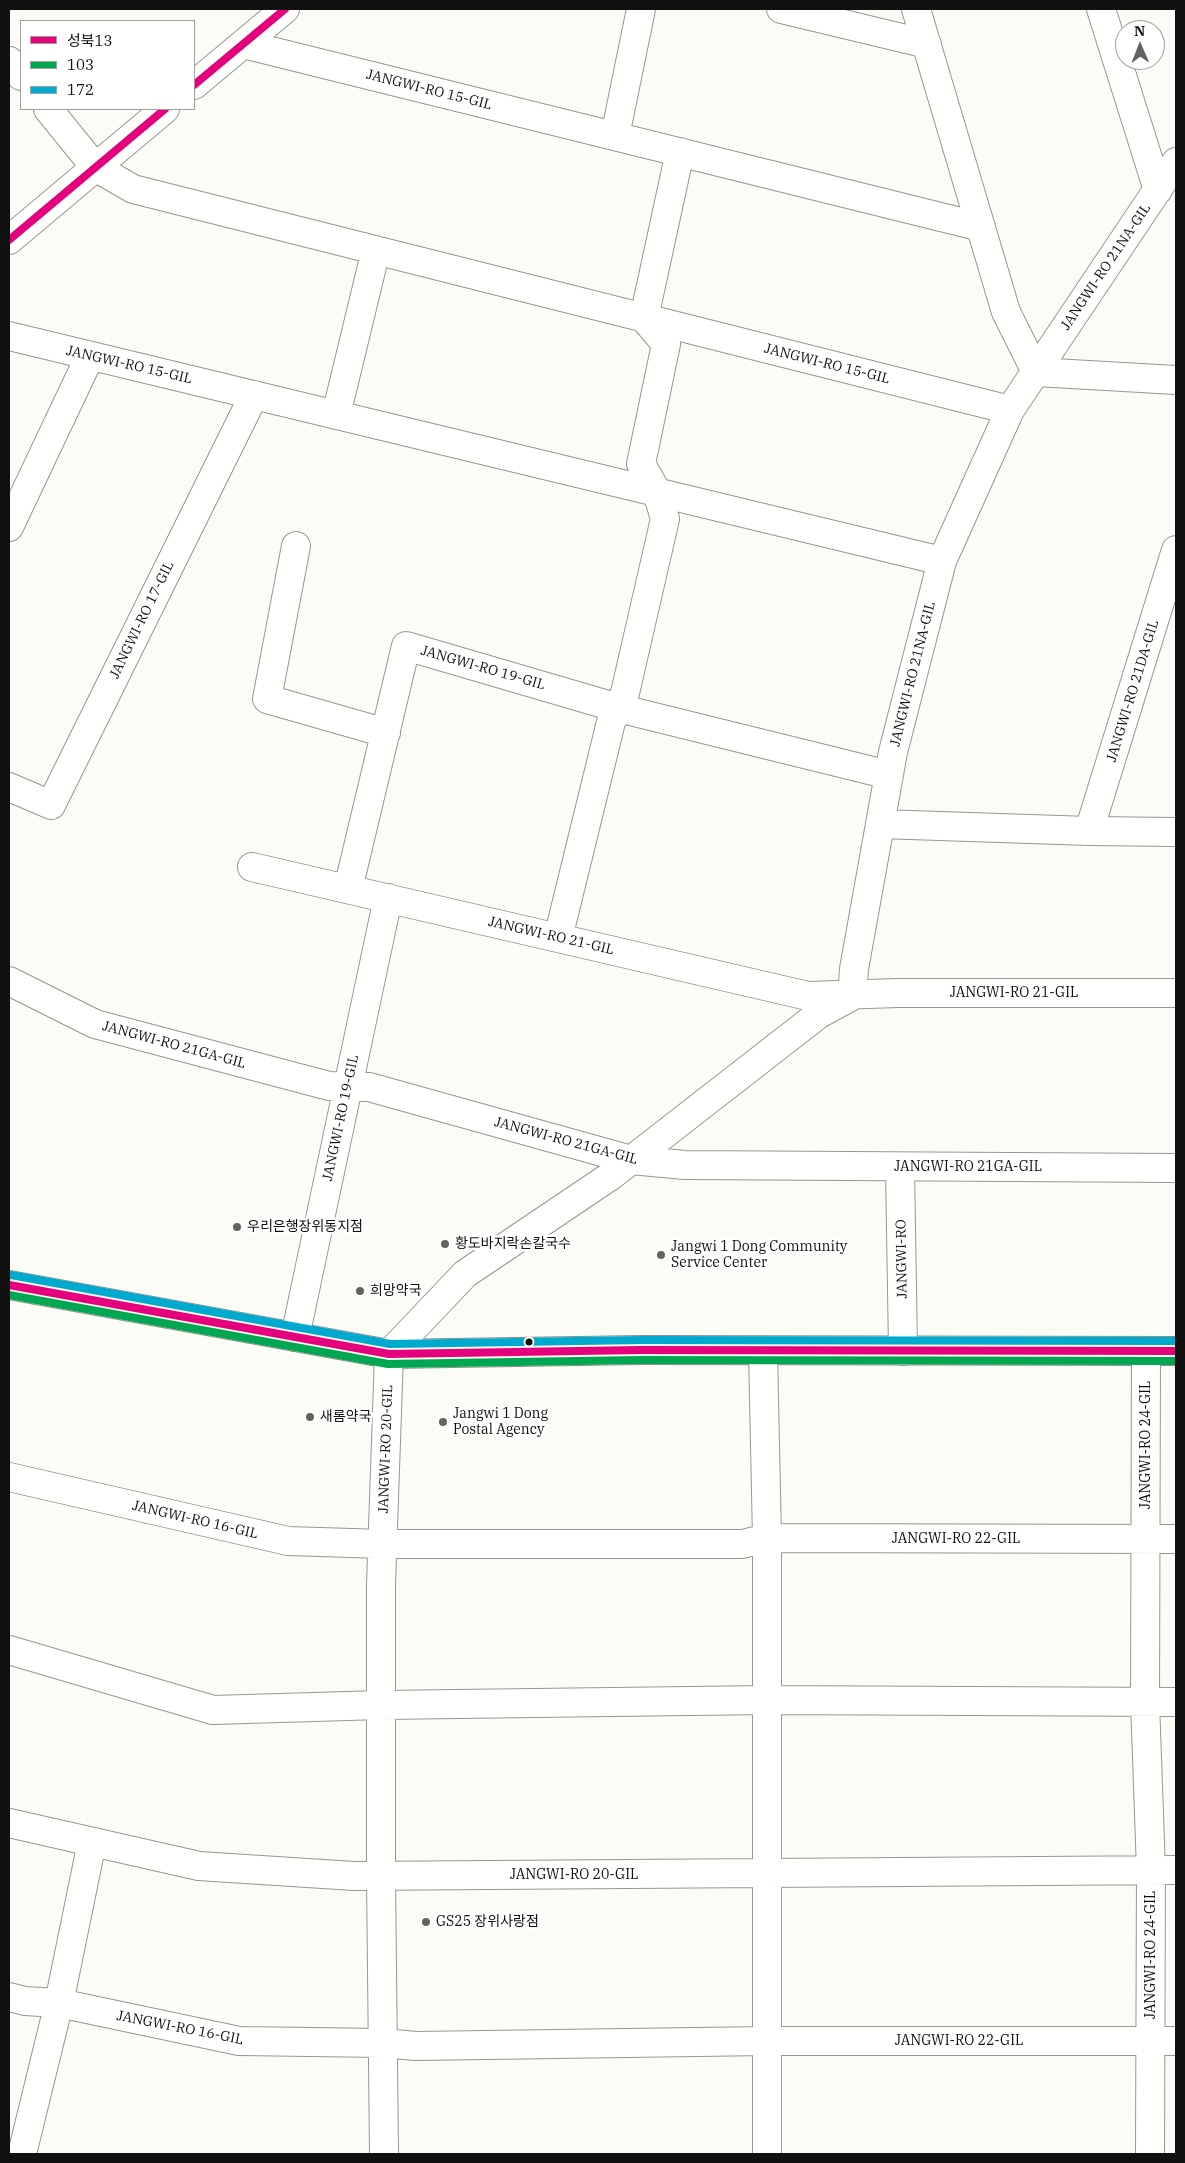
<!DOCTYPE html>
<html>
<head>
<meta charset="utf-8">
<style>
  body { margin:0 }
  #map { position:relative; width:1185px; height:2163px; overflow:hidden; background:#fcfcf6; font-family:"IBM Plex Serif","Noto Sans KR",serif }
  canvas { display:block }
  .frame { position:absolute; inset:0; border:10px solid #101010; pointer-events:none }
  .legend { position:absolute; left:20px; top:20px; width:175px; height:90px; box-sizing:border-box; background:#fff; border:1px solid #9f9f9f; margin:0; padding:6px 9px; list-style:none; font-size:15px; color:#101010 }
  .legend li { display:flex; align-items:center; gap:10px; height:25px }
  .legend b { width:25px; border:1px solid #9f9f9f }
  .north { position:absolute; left:1115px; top:20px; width:50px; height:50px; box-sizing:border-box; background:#fff; border:1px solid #9f9f9f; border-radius:50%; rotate:359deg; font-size:14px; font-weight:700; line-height:20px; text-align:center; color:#101010 }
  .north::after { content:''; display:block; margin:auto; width:18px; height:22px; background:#636360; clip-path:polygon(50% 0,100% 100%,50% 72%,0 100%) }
</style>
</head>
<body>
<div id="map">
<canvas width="1185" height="2163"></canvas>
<div class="frame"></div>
<ul class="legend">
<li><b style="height:6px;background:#e5007d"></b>성북13</li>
<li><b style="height:6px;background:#00a651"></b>103</li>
<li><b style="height:6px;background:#00a9ce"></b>172</li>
</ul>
<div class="north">N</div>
</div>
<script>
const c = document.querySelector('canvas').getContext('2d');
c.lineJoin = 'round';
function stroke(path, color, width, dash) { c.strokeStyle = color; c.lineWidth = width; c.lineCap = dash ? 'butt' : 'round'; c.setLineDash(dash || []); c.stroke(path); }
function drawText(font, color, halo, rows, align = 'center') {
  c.font = font + ' "IBM Plex Serif","Noto Sans KR",serif'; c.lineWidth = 5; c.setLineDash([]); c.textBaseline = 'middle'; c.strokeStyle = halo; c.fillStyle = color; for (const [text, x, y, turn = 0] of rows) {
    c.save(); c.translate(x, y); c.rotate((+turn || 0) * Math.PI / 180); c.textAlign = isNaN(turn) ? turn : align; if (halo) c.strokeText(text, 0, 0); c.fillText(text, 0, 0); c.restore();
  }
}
const street = new Path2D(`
  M781,9L927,44
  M916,9L1006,312L1036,372L1176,380
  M1101,9L1158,190
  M243,44L981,227
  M9,61L21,76
  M194,85L285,9
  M48,109L95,167L133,189L1010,410
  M615,136L641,9
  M9,240L165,109
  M9,336L942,561
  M336,415L376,250
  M9,527L90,356
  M296,546L267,699L386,733
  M9,787L51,805L254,395
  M880,824L1089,831L1176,832
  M1089,831L1176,550
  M252,867L808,996L898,993H1176
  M348,889L406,646L618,708L889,775
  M558,938L611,722L625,693L665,519L657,492L641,464L666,344L644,318L680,152
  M9,981L95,1024L329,1086L369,1087L631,1160L685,1165L1176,1168
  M900,1167L903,1351
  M295,1337L388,898
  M763,1351L767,1538V2154
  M1146,1351L1145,1702L1151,1870L1150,2154
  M9,1477L288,1541L383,1544H742L767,1538L1176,1539
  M9,1650L213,1710L381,1705L766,1700L1176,1702
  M9,1823L199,1866L354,1876L1176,1870
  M9,1997L25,2001L59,2003L239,2041L382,2043L416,2046L766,2041H1176
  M22,2154L59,2003L92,1842
  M384,2154L381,1876V1585L389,1354L465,1274L612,1175L819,1014L852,996L854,969L893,752L942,561L1010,410L1176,162`);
const secondary = new Path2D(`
  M9,1285L389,1354L641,1350L1176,1351`);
stroke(street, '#969694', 30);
stroke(secondary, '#8d8d8a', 30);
stroke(street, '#fffffe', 28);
stroke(secondary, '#f4f5eb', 28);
stroke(new Path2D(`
  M194,85L285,9
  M9,240L165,109
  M9,1285L389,1354L641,1350L1176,1351`), '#e5007d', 8);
stroke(new Path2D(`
  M9,1295L388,1364L641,1360L1176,1361`), '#00a651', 8);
stroke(new Path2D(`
  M11,1275L390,1344L641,1340L1176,1341`), '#00a9ce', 8);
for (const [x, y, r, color] of [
  [237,1227,5,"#636360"],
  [445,1244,5,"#636360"],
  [661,1255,5,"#636360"],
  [360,1291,5,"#636360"],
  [529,1342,4.5,"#101010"],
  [310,1417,5,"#636360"],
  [443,1422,5,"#636360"],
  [426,1922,5,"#636360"]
]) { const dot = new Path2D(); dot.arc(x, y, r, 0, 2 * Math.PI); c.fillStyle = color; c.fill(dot); stroke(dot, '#fff', 2); }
drawText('14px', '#101010', '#fff', [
  ["JANGWI-RO 15-GIL",429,90,14],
  ["JANGWI-RO 21NA-GIL",1106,267,-56],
  ["JANGWI-RO 15-GIL",827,364,14],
  ["JANGWI-RO 15-GIL",129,365,13],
  ["JANGWI-RO 17-GIL",142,620,-64],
  ["JANGWI-RO 19-GIL",483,668,16],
  ["JANGWI-RO 21NA-GIL",913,674,-76],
  ["JANGWI-RO 21DA-GIL",1133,691,-73],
  ["JANGWI-RO 21-GIL",551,936,13],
  ["JANGWI-RO 21-GIL",1014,993],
  ["JANGWI-RO 21GA-GIL",174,1045,15],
  ["JANGWI-RO 19-GIL",341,1118,-78],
  ["JANGWI-RO 21GA-GIL",566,1141,15],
  ["JANGWI-RO 21GA-GIL",968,1167],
  ["JANGWI-RO",902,1259,-91],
  ["JANGWI-RO 24-GIL",1146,1445,-90],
  ["JANGWI-RO 20-GIL",386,1449,-88],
  ["JANGWI-RO 16-GIL",195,1520,13],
  ["JANGWI-RO 22-GIL",956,1539],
  ["JANGWI-RO 20-GIL",574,1875],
  ["JANGWI-RO 24-GIL",1151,1955,-90],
  ["JANGWI-RO 16-GIL",180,2028,11],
  ["JANGWI-RO 22-GIL",959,2041]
]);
drawText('14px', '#101010', '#fff', [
  ["우리은행장위동지점",247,1227],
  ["황도바지락손칼국수",455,1244],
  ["Jangwi 1 Dong Community",671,1247],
  ["Service Center",671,1263],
  ["희망약국",370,1291],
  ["Jangwi 1 Dong",453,1414],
  ["Postal Agency",453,1430],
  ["새롬약국",320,1417],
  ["GS25 장위사랑점",436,1922]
], 'left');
</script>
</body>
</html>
